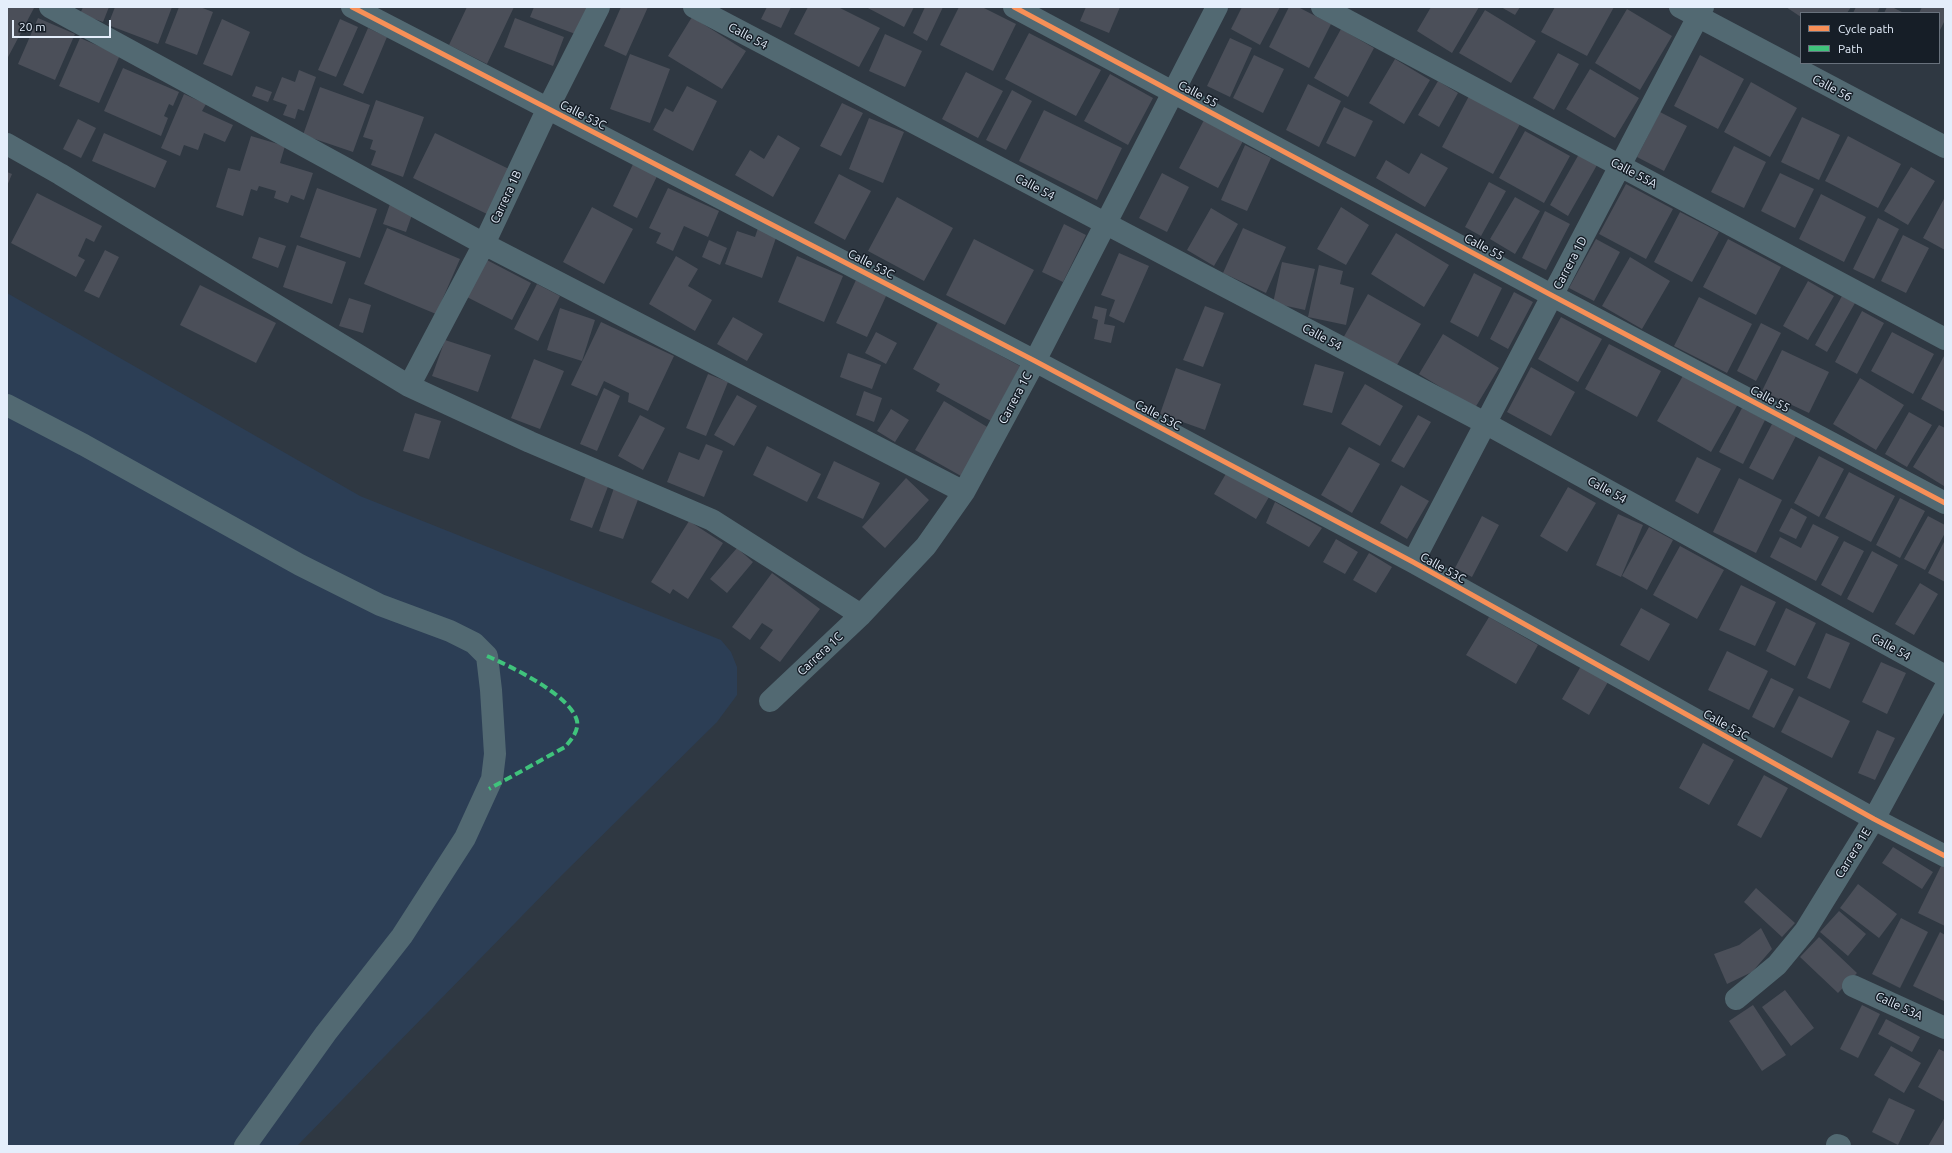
<!DOCTYPE html>
<html>
<head>
<meta charset="utf-8">
<style>
  body { margin:0 }
  #map { position:relative; width:1952px; height:1153px; overflow:hidden; background:#2f3842; font-family:Ubuntu,sans-serif }
  canvas { display:block }
  .frame { position:absolute; inset:0; border:8px solid #e4eefb; pointer-events:none }
  .legend { position:absolute; left:1800px; top:12px; width:140px; height:52px; box-sizing:border-box; background:#161e27; border:1px solid #68717c; margin:0; padding:5px 7px; list-style:none; font-size:12px; color:#e4eefb }
  .legend li { display:flex; align-items:center; gap:8px; height:20px }
  .legend b { width:20px; border:1px solid #68717c }
  .scale { position:absolute; left:12px; top:20px; width:99px; height:18px; box-sizing:border-box; border:2px solid #e4eefb; border-top:0; padding-left:5px; font-size:12px; line-height:14px; white-space:nowrap; color:#e4eefb; -webkit-text-stroke:3px #161e27; paint-order:stroke }
</style>
</head>
<body>
<div id="map">
<canvas width="1952" height="1153"></canvas>
<div class="frame"></div>
<ul class="legend">
<li><b style="height:5px;background:#f78f57"></b>Cycle path</li>
<li><b style="height:5px;background:#40c37c"></b>Path</li>
</ul>
<div class="scale">20 m</div>
</div>
<script>
const c = document.querySelector('canvas').getContext('2d');
c.lineJoin = 'round';
function paint(path, color) { c.fillStyle = color; c.fill(path, 'evenodd'); }
function stroke(path, color, width, dash) { c.strokeStyle = color; c.lineWidth = width; c.lineCap = dash ? 'butt' : 'round'; c.setLineDash(dash || []); c.stroke(path); }
function drawText(font, color, halo, rows, align = 'center') {
  c.font = font + ' Ubuntu,sans-serif'; c.lineWidth = 3; c.setLineDash([]); c.textBaseline = 'middle'; c.strokeStyle = halo; c.fillStyle = color; for (const [text, x, y, turn = 0] of rows) {
    c.save(); c.translate(x, y); c.rotate((+turn || 0) * Math.PI / 180); c.textAlign = isNaN(turn) ? turn : align; if (halo) c.strokeText(text, 0, 0); c.fillText(text, 0, 0); c.restore();
  }
}
paint(new Path2D(`
  M7,293L360,496L721,640L731,652L737,667V695L717,722L562,875L297,1146H7Z`), '#2c3e55');
paint(new Path2D(`
  M8,7L34,8L7,59V9Z
  M83,7H109L103,22L80,14Z
  M115,7H172L158,44L108,25Z
  M179,7H200L213,12L197,55L165,43Z
  M467,7H514L487,64L449,45Z
  M534,7H588L578,35L530,17Z
  M621,7H648L626,56L604,46Z
  M767,7H791L781,28L761,19Z
  M808,7H838L880,28L859,67L794,34Z
  M866,7H914L904,27Z
  M925,7H943L927,41L913,33Z
  M959,7H982L1016,24L993,71L940,45Z
  M1086,7H1120L1109,33L1080,21Z
  M1242,7H1280L1260,45L1231,29Z
  M1289,7H1298L1331,24L1309,68L1269,47Z
  M1431,7H1479L1452,53L1417,31Z
  M1501,7H1520L1515,15Z
  M1555,7H1614L1587,56L1541,32Z
  M1786,7H1851L1847,13H1801V17Z
  M1856,7H1880L1877,13H1853Z
  M1887,7H1892L1904,13H1884Z
  M1922,7H1945V20L1940,30L1939,13H1919Z
  M1627,9L1672,36L1640,90L1595,63Z
  M1485,10L1536,41L1511,83L1459,53Z
  M692,17L746,51L722,89L668,56Z
  M38,18L75,34L55,80L18,64Z
  M515,18L564,37L553,66L504,47Z
  M222,19L250,32L232,76L203,64Z
  M340,19L358,27L336,77L318,70Z
  M368,28L387,37L363,94L343,85Z
  M1341,29L1374,48L1348,97L1314,78Z
  M1029,33L1101,70L1076,116L1005,79Z
  M885,34L922,51L905,87L869,71Z
  M80,38L120,55L99,103L59,86Z
  M1230,38L1252,48L1230,97L1207,86Z
  M1558,53L1579,64L1554,110L1533,98Z
  M630,54L670,69L650,123L610,109Z
  M1254,55L1284,69L1263,113L1233,98Z
  M1700,55L1744,79L1718,129L1674,106Z
  M1395,59L1430,80L1404,124L1369,103Z
  M123,68L179,92L173,106L169,104L164,116L168,118L161,136L104,111Z
  M1590,69L1639,98L1615,138L1566,109Z
  M299,70L316,77L304,111L298,109L295,119L283,115L287,105L273,100L282,77L295,82Z
  M966,72L1003,91L978,138L942,119Z
  M1110,74L1153,98L1128,145L1084,121Z
  M1438,81L1458,93L1439,127L1418,115Z
  M1751,82L1797,108L1770,157L1724,132Z
  M1308,84L1341,101L1319,147L1286,130Z
  M256,86L272,92L268,102L252,96Z
  M687,86L717,101L693,151L653,130L665,108L673,112Z
  M320,87L370,105L353,152L303,135Z
  M1012,90L1032,101L1006,150L986,140Z
  M184,94L206,104L202,111L233,125L225,142L204,133L198,150L184,145L180,156L161,148Z
  M1469,96L1520,124L1493,174L1442,147Z
  M376,100L424,117L403,177L371,165L376,151L370,149L373,140L363,137Z
  M842,103L863,113L841,156L820,146Z
  M1344,107L1373,121L1355,157L1326,143Z
  M1044,110L1122,148L1097,200L1019,161Z
  M1660,112L1687,126L1664,171L1637,157Z
  M1802,117L1840,135L1819,180L1781,162Z
  M869,118L904,132L883,183L849,169Z
  M78,119L96,128L81,158L63,149Z
  M1204,120L1243,141L1218,188L1179,168Z
  M1525,131L1570,156L1544,203L1499,178Z
  M104,133L167,161L155,188L92,161Z
  M435,133L511,170L489,215L413,178Z
  M778,135L800,148L773,197L735,175L750,150L764,159Z
  M251,136L285,146L280,163L313,173L304,200L291,195L288,203L274,198L276,191L259,186L257,191L251,189L243,216L216,207L228,168L240,171Z
  M1848,136L1901,164L1878,208L1825,181Z
  M1245,145L1271,158L1247,211L1221,200Z
  M1734,146L1766,162L1744,208L1711,192Z
  M1421,153L1448,168L1425,207L1376,178L1386,160L1409,174Z
  M1579,154L1597,165L1568,216L1550,205Z
  M635,160L659,172L637,218L613,206Z
  M1911,167L1935,181L1908,225L1884,211Z
  M7,172L12,174L7,186Z
  M1162,173L1189,187L1167,232L1139,218Z
  M1780,173L1814,189L1795,228L1761,211Z
  M839,174L871,191L845,240L814,223Z
  M1489,182L1506,191L1481,236L1465,227Z
  M1626,184L1673,209L1646,259L1599,234Z
  M317,188L377,209L360,258L300,237Z
  M668,188L719,211L708,237L684,226L673,251L656,243L661,233L649,228Z
  M37,193L102,226L94,242L86,238L78,256L85,260L76,277L11,243Z
  M1821,194L1866,217L1844,262L1799,239Z
  M897,197L953,228L924,281L868,251Z
  M1515,197L1540,211L1515,254L1490,239Z
  M1945,197V250L1923,238Z
  M391,201L414,209L406,232L383,224Z
  M592,207L633,229L604,284L563,262Z
  M1341,207L1369,225L1346,265L1317,249Z
  M1211,208L1238,224L1214,266L1187,250Z
  M1545,211L1570,224L1546,270L1522,258Z
  M1680,212L1719,232L1692,282L1654,262Z
  M1878,218L1899,229L1874,279L1853,269Z
  M1064,224L1086,235L1063,282L1042,272Z
  M387,228L460,259L436,314L364,284Z
  M758,228L777,235L762,278L725,264L737,231L755,237Z
  M1243,228L1286,247L1266,293L1223,273Z
  M1396,233L1449,265L1424,307L1371,274Z
  M1903,235L1929,248L1906,293L1881,281Z
  M259,237L286,246L278,268L252,258Z
  M974,239L1034,270L1005,325L946,295Z
  M1596,239L1620,252L1594,301L1569,288Z
  M1728,239L1781,267L1756,315L1703,287Z
  M709,240L727,248L720,265L702,257Z
  M297,245L346,262L332,304L283,287Z
  M105,250L119,257L99,298L84,291Z
  M1119,253L1149,266L1124,323L1109,316L1115,300L1101,295Z
  M676,256L698,269L688,286L712,300L695,331L649,304Z
  M797,256L843,276L824,322L778,302Z
  M1630,257L1670,281L1642,329L1602,306Z
  M483,258L531,283L512,320L465,296Z
  M1282,262L1315,269L1305,310L1273,303Z
  M1319,265L1343,271L1340,284L1354,288L1346,325L1308,317Z
  M1474,273L1502,288L1478,337L1450,322Z
  M856,280L887,294L867,337L836,323Z
  M1808,281L1834,296L1808,340L1783,326Z
  M537,284L560,296L538,341L514,329Z
  M200,285L276,323L256,363L180,325Z
  M1514,292L1533,302L1508,349L1490,339Z
  M1368,294L1421,324L1394,370L1342,340Z
  M1842,296L1855,303L1827,352L1815,345Z
  M1699,297L1752,324L1727,373L1674,346Z
  M349,298L371,305L363,333L339,326Z
  M1095,306L1107,309L1104,324L1115,326L1111,343L1094,339L1098,320L1092,318Z
  M1205,306L1224,313L1203,367L1183,360Z
  M560,308L595,320L582,361L547,350Z
  M1862,311L1884,323L1857,374L1835,362Z
  M733,317L763,334L747,361L717,344Z
  M1561,317L1602,339L1578,382L1538,359Z
  M601,322L674,356L648,411L628,402L629,393L604,381L597,396L571,385Z
  M938,322L1020,366L991,421L936,391L940,384L913,369Z
  M1761,323L1781,333L1756,381L1737,371Z
  M876,332L897,343L886,364L865,353Z
  M1892,332L1934,354L1913,394L1871,371Z
  M1443,334L1499,368L1475,408L1419,374Z
  M445,340L491,355L478,392L432,376Z
  M1609,344L1661,371L1637,417L1585,389Z
  M1782,350L1829,372L1809,413L1762,391Z
  M848,353L881,365L872,389L840,377Z
  M1944,356H1945V412L1921,399Z
  M534,359L564,371L540,429L511,418Z
  M1315,364L1344,372L1332,413L1303,405Z
  M1531,367L1575,392L1551,436L1507,412Z
  M1176,368L1221,384L1205,430L1160,414Z
  M708,374L728,382L706,436L686,428Z
  M1684,374L1738,404L1711,452L1657,421Z
  M1860,378L1904,405L1876,450L1833,424Z
  M1365,384L1403,406L1380,446L1341,424Z
  M604,388L620,396L597,451L580,444Z
  M864,391L882,398L874,422L856,415Z
  M737,395L757,406L734,446L714,435Z
  M944,401L989,428L961,476L915,450Z
  M1742,408L1765,420L1743,464L1719,452Z
  M891,409L909,420L895,442L877,431Z
  M1909,412L1932,425L1907,467L1885,454Z
  M415,413L441,421L429,459L403,451Z
  M640,415L665,428L643,470L618,456Z
  M1418,415L1431,422L1404,468L1391,461Z
  M1772,424L1796,436L1773,480L1749,468Z
  M1939,425L1945,428V483L1944,486L1913,467Z
  M706,444L723,451L704,497L667,482L679,452L699,460Z
  M767,446L821,474L807,502L753,475Z
  M1349,447L1380,464L1352,513L1321,495Z
  M1819,456L1844,469L1819,517L1794,503Z
  M1697,457L1721,469L1698,514L1675,501Z
  M834,461L880,483L863,519L817,498Z
  M1227,472L1269,497L1256,519L1214,494Z
  M1849,472L1895,496L1871,542L1825,518Z
  M586,476L609,484L592,528L570,520Z
  M906,478L929,500L885,548L862,527Z
  M1739,478L1782,500L1756,553L1713,532Z
  M1401,485L1429,501L1407,539L1380,523Z
  M1568,487L1596,503L1567,552L1540,536Z
  M614,488L639,497L623,539L599,531Z
  M1900,498L1925,511L1900,558L1876,545Z
  M1275,502L1322,528L1309,547L1266,523Z
  M1791,508L1807,517L1796,539L1779,531Z
  M1618,514L1643,525L1621,577L1596,565Z
  M1482,516L1499,525L1472,577L1455,568Z
  M1928,516L1945,525V533L1925,570L1904,559Z
  M689,521L723,543L688,599L673,589L670,594L651,582Z
  M1813,524L1839,537L1816,581L1770,557L1780,537L1801,548Z
  M1649,527L1673,540L1647,590L1622,576Z
  M1336,539L1358,552L1345,574L1323,562Z
  M1945,540V582L1928,573Z
  M1844,541L1864,551L1841,596L1821,585Z
  M1680,546L1724,570L1697,619L1653,595Z
  M737,548L753,562L727,593L710,579Z
  M1872,551L1898,565L1873,613L1847,599Z
  M1369,553L1392,567L1376,593L1353,580Z
  M772,573L820,609L780,662L760,648L773,630L762,623L750,640L732,627Z
  M1920,583L1938,594L1914,635L1895,624Z
  M1741,585L1776,602L1755,646L1719,630Z
  M1641,608L1670,624L1649,661L1620,645Z
  M1786,608L1816,623L1795,666L1766,651Z
  M1489,617L1538,645L1516,684L1466,655Z
  M1826,633L1850,643L1830,689L1807,678Z
  M1727,651L1768,671L1749,710L1708,690Z
  M1881,662L1906,673L1887,714L1862,702Z
  M1581,666L1608,682L1589,715L1562,699Z
  M1771,678L1794,689L1774,728L1752,717Z
  M1799,696L1850,721L1832,758L1781,732Z
  M1877,730L1895,738L1875,780L1858,773Z
  M1703,743L1734,760L1709,805L1679,788Z
  M1764,775L1788,788L1761,838L1737,825Z
  M1893,847L1933,872L1922,889L1882,863Z
  M1942,864L1945,866V926L1918,913Z
  M1858,884L1897,914L1879,938L1840,908Z
  M1756,888L1795,923L1782,937L1744,902Z
  M1839,911L1866,934L1848,956L1820,932Z
  M1901,918L1928,932L1900,988L1872,974Z
  M1761,928L1772,949L1752,972L1727,984L1714,954L1739,945Z
  M1940,932L1945,935V998L1944,1001L1913,986Z
  M1819,937L1857,973L1838,993L1800,957Z
  M1785,990L1814,1028L1791,1046L1762,1007Z
  M1753,1005L1786,1055L1762,1071L1729,1021Z
  M1862,1005L1880,1014L1858,1058L1840,1049Z
  M1886,1019L1920,1037L1912,1052L1878,1034Z
  M1891,1046L1921,1063L1904,1093L1874,1075Z
  M1939,1049L1945,1052V1102L1918,1087Z
  M1889,1098L1915,1110L1898,1145L1872,1132Z
  M1945,1117V1146H1928Z`), '#4b4f59');
stroke(new Path2D(`
  M50,7L484,244L964,492
  M352,7L1035,361L1413,562L1874,819L1945,856
  M694,7L1485,423L1945,676
  M1014,7L1553,296L1945,503
  M1322,7L1945,339
  M1680,7L1945,147
  M7,144L60,174L409,386L530,442L712,520L861,615
  M409,386L484,244L548,108L599,7
  M7,405L84,445L300,565L380,605L450,631L474,643L487,656L491,690L495,754L492,779L465,838L402,936L326,1033L245,1146
  M1413,562L1703,7
  M770,701L861,615L926,546L964,492L1035,361L1217,7
  M1853,986L1945,1028
  M1736,999L1777,965L1805,931L1874,819L1945,688
  M1837,1145L1840,1146`), '#526972', 22);
stroke(new Path2D(`
  M487,656C510,666 571,695 577,721C579,731 571,740 565,747L489,789`), '#40c37c', 4, [8, 4]);
stroke(new Path2D(`
  M352,7L1035,361L1413,562L1874,819L1945,856
  M1014,7L1553,296L1945,503`), '#f78f57', 5);
drawText('12px', '#e4eefb', '#161e27', [
  ["Calle 54",748,36,28],
  ["Calle 56",1832,88,28],
  ["Calle 55",1198,94,28],
  ["Calle 53C",583,115,27],
  ["Calle 55A",1634,173,28],
  ["Calle 54",1035,187,28],
  ["Carrera 1B",506,197,-65],
  ["Calle 55",1484,247,28],
  ["Carrera 1D",1570,263,-62],
  ["Calle 53C",871,264,27],
  ["Calle 54",1322,337,28],
  ["Carrera 1C",1015,398,-62],
  ["Calle 55",1770,399,28],
  ["Calle 53C",1158,415,28],
  ["Calle 54",1607,490,29],
  ["Calle 53C",1443,568,29],
  ["Calle 54",1891,647,29],
  ["Carrera 1C",820,654,-43],
  ["Calle 53C",1726,725,29],
  ["Carrera 1E",1853,853,-58],
  ["Calle 53A",1899,1006,25]
]);
</script>
</body>
</html>
